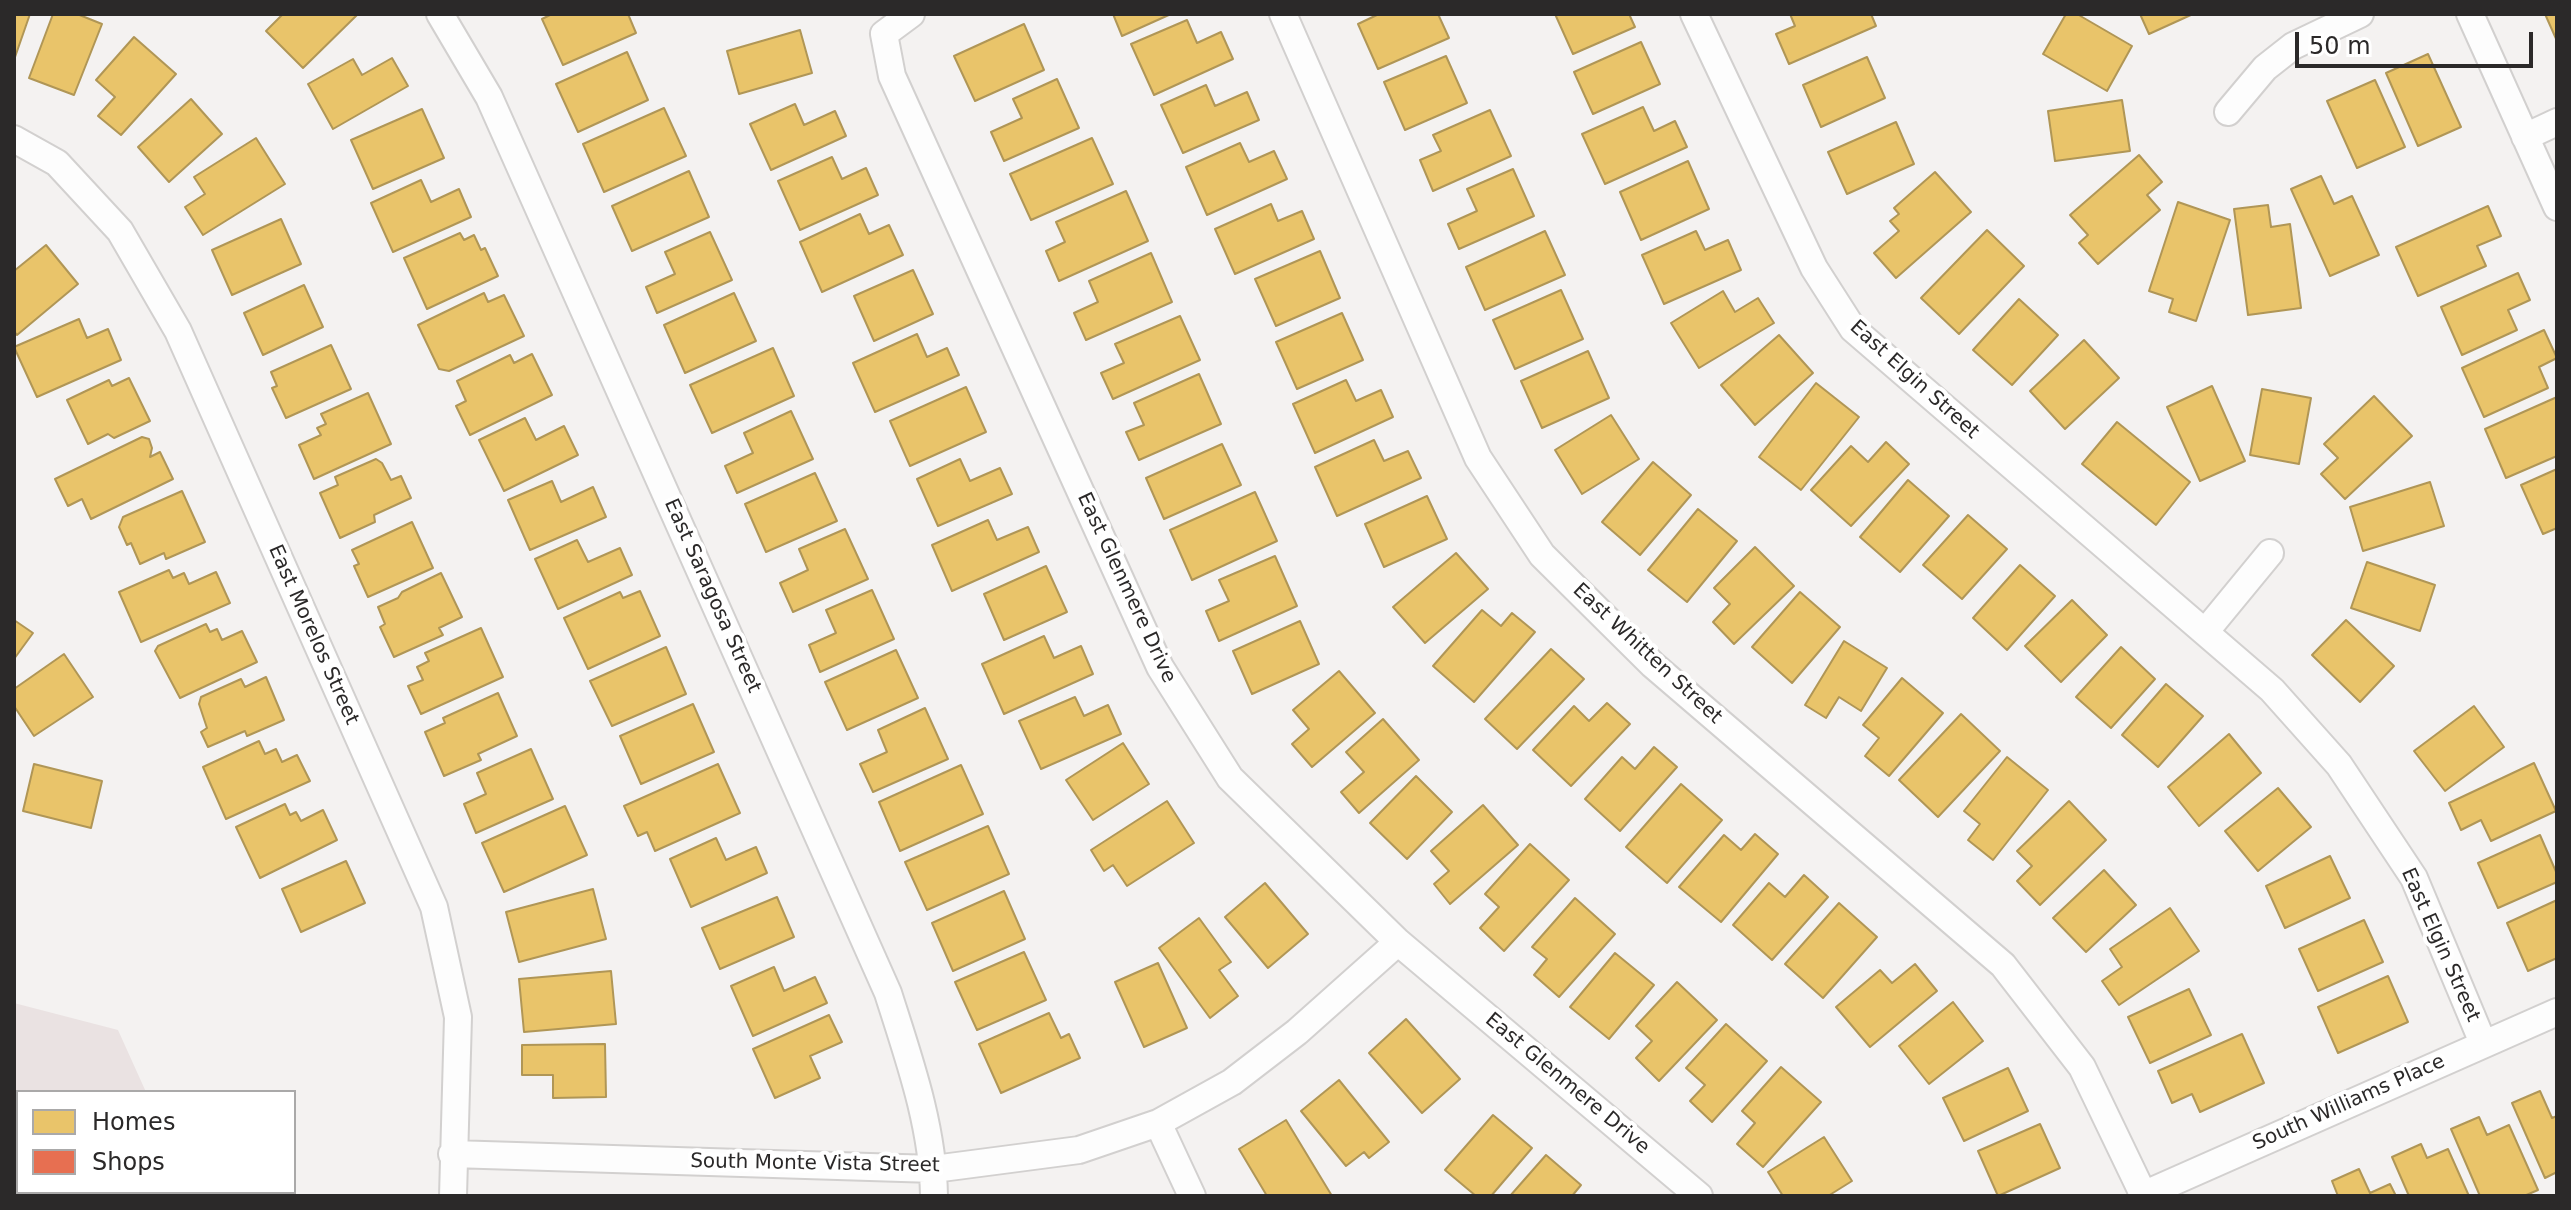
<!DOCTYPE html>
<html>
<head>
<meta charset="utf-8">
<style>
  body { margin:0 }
  #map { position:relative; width:2571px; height:1210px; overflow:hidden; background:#f4f2f1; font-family:"DejaVu Sans",sans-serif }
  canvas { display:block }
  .frame { position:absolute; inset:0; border:16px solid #2b2929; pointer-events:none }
  .legend { position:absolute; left:16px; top:1090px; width:280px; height:104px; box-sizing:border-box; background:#fff; border:2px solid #aaa9a9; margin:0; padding:10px 14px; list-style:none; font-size:24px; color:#2b2929 }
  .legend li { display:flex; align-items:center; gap:16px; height:40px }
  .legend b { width:40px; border:2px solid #aaa9a9 }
  .scale { position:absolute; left:2295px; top:32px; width:238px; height:36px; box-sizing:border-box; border:4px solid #2b2929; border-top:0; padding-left:10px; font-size:24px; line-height:28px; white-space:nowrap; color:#2b2929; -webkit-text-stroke:6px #fff; paint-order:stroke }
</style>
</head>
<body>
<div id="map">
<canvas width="2571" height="1210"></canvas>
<div class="frame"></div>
<ul class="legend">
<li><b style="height:22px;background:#e9c46a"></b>Homes</li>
<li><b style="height:22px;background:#e76f51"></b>Shops</li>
</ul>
<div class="scale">50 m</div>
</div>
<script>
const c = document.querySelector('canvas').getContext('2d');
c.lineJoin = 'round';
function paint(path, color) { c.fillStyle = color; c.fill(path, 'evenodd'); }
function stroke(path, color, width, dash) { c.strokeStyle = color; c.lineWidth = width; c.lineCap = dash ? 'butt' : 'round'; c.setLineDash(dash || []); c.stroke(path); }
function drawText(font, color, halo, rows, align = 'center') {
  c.font = font + ' "DejaVu Sans",sans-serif'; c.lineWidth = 8; c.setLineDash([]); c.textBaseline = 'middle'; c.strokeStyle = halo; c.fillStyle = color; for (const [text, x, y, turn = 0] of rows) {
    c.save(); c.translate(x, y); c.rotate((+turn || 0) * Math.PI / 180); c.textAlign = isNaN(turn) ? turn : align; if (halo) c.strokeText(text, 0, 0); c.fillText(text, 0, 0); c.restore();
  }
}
paint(new Path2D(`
  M14,1003L118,1030L146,1092H18V1192H191L193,1196H14Z`), '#eae2e2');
const homes = new Path2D(`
  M14,14H30L14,60Z
  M53,14H77L102,24L74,95L29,78Z
  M283,14H356L357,15L303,68L266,31Z
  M552,14H628L636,33L563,65L542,19Z
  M1113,14H1171L1122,36Z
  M1379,14H1438L1449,38L1378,69L1358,24Z
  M1555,14H1629L1635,27L1573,54Z
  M1790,14H1871L1876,26L1789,64L1776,34L1795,26Z
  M2066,14H2077L2132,46L2107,91L2043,54Z
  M2140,14H2193L2149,34Z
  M2545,14H2557V41Z
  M1187,20L1197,43L1221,32L1233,59L1154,95L1131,44Z
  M1024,24L1044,70L975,101L954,56Z
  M800,30L812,73L739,94L727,51Z
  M134,37L176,74L121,135L98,116L115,97L96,80Z
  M1641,42L1660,84L1593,114L1574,72Z
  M627,52L648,100L578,132L556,84Z
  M2428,54L2461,127L2418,146L2386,73Z
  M1446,56L1467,103L1405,130L1384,82Z
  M1867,57L1885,98L1821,127L1803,85Z
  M392,58L408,86L333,129L308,84L353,59L362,75Z
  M1057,79L1079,128L1004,161L991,132L1022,118L1013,99Z
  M2375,80L2405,147L2357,168L2327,101Z
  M1206,85L1215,106L1247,92L1259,120L1183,153L1161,105Z
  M191,99L222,134L169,182L138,147Z
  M2122,100L2130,151L2055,161L2048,111Z
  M795,104L804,125L835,111L846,136L771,170L750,124Z
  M1643,107L1654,131L1675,121L1687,147L1605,184L1582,134Z
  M664,108L686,156L604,192L583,144Z
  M422,109L444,158L373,189L351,140Z
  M1490,110L1511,156L1433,191L1420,160L1441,151L1433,135Z
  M1896,122L1914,164L1847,194L1828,152Z
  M256,138L285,184L203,235L185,207L205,194L194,177Z
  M1092,138L1113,184L1031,220L1010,174Z
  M1240,143L1249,162L1274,151L1287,179L1207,215L1186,167Z
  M2139,155L2162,182L2147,195L2160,210L2098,264L2079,243L2088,235L2070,215Z
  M832,157L842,179L866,168L878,195L800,230L778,181Z
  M1688,161L1709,209L1641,240L1620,192Z
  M1513,169L1534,216L1459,249L1448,224L1477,211L1467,189Z
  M689,171L709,217L632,251L612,206Z
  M1935,172L1971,212L1896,278L1874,253L1899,231L1890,221L1899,214L1894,208Z
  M2321,176L2334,204L2352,196L2379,255L2330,276L2291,189Z
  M421,180L431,202L459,189L471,217L393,252L371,203Z
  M1126,191L1148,241L1059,281L1046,251L1065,242L1056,222Z
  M2178,202L2230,220L2196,321L2169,312L2173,299L2149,291Z
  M1271,204L1278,221L1302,211L1314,239L1235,274L1215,229Z
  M2268,205L2271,227L2290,224L2301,308L2248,315L2234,209Z
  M2488,206L2501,236L2477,246L2486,266L2418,296L2396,247Z
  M860,214L869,234L889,225L903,255L822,292L800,242Z
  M281,219L301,264L232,295L212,250Z
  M1987,230L2024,266L1959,334L1921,298Z
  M1545,231L1565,275L1485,310L1466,267Z
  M1696,231L1705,250L1728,240L1741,270L1664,304L1642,255Z
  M710,232L732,280L657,313L646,287L675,274L665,252Z
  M460,233L464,240L474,235L481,250L485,248L498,276L427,309L404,258Z
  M46,245L78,284L17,335L14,331V271Z
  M1320,251L1340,298L1276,326L1255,279Z
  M1151,253L1172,302L1086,340L1074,313L1098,302L1089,281Z
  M913,270L933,314L874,341L854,296Z
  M2518,273L2530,300L2508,310L2517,330L2462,355L2441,307Z
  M304,285L323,327L263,355L244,313Z
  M1561,290L1583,339L1515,369L1493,320Z
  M1723,291L1735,312L1758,298L1774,323L1699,368L1671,323Z
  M484,293L488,302L504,295L524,336L449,371L439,369L418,325Z
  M734,293L756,341L685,373L664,325Z
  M2019,299L2058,335L2012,385L1973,350Z
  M1342,313L1363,360L1297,389L1276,342Z
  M1180,316L1200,360L1113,399L1101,373L1124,363L1115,344Z
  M79,319L87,338L108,329L121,360L37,397L14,347Z
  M2544,330L2557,358L2539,367L2548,388L2484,417L2462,368Z
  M917,334L927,357L947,348L959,375L875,412L853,363Z
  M1779,335L1813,373L1755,425L1721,385Z
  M2084,340L2119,378L2065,429L2030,391Z
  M331,345L351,389L286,418L272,388L277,386L271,372Z
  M773,348L794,396L712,433L690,385Z
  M1588,351L1609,398L1542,428L1521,381Z
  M532,354L552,395L470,435L456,406L466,401L457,381L510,355L514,363Z
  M1199,374L1221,424L1139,460L1126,432L1144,425L1134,403Z
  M129,378L150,421L114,438L108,434L88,444L67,400L109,380L112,386Z
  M1346,380L1356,401L1381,390L1393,417L1315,453L1293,404Z
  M1816,383L1859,417L1801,490L1759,457Z
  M2212,386L2245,461L2200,481L2167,407Z
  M966,387L986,432L910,466L890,421Z
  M2262,389L2311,398L2299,464L2250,455Z
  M368,393L391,444L314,479L299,445L321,435L317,428L326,424L321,414Z
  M2374,396L2412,436L2345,499L2321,474L2338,458L2324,444Z
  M2557,397V456L2506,478L2485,429Z
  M791,411L813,459L737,493L725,466L753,453L744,433Z
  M1611,415L1639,459L1582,494L1555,450Z
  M525,418L536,440L564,426L578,455L504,491L479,440Z
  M2117,422L2190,482L2156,525L2082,464Z
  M142,437L149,439L152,448L150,457L160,452L173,479L91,519L82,499L68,506L55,479Z
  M1374,440L1384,461L1408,451L1421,478L1337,516L1315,467Z
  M1886,442L1909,464L1851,526L1811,490L1851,446L1868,462Z
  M1222,444L1241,485L1164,519L1146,478Z
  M376,459L382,463L391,480L401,476L411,498L374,515L375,522L340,538L320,493L338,485L335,477Z
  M960,459L970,481L1000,468L1012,494L938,526L917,479Z
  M1653,462L1691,495L1640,555L1602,522Z
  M2557,469V528L2543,534L2521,485Z
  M815,473L837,521L766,552L745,504Z
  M1908,480L1949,516L1900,572L1860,537Z
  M552,481L561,502L593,487L606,517L530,550L508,500Z
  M2430,482L2444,526L2363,551L2350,507Z
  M182,491L205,542L166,559L164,553L140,564L131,543L127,545L119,527L123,517Z
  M1255,492L1277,541L1192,580L1170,530Z
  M1427,496L1447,539L1384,567L1365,524Z
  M1698,509L1737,541L1687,602L1648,570Z
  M1968,515L2007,549L1962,599L1923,565Z
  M988,520L997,540L1028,527L1039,552L952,591L932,545Z
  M412,522L433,568L368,597L354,566L359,564L352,550Z
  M845,529L868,579L793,612L780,583L808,570L799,549Z
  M577,540L588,562L620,548L632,575L558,609L535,559Z
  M1755,547L1794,586L1734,644L1713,622L1730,604L1714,588Z
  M1456,553L1488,589L1425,643L1393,607Z
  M1275,556L1297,606L1219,641L1206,611L1229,601L1219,580Z
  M2367,562L2435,585L2420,631L2351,608Z
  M2020,565L2055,596L2007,650L1973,618Z
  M1046,566L1067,612L1004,640L984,594Z
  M169,570L173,578L184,573L189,584L216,572L230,603L141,642L119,592Z
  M441,573L462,617L439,628L443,635L394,657L380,627L385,624L378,607L398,598L402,592Z
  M872,590L894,639L820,672L809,645L836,633L826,610Z
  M640,591L660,636L588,669L564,618L620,592L623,598Z
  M1800,592L1840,627L1792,683L1752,647Z
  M2072,600L2107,635L2061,682L2025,646Z
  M1482,610L1501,626L1512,613L1535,632L1474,702L1433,666Z
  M14,620L33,633L14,659Z
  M2346,620L2394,666L2360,702L2312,655Z
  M1300,621L1319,664L1252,694L1233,651Z
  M206,624L210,632L217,629L222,640L242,631L257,662L180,698L155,651L158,646Z
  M481,628L503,677L421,714L408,686L423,680L417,667L429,661L425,653Z
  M1044,636L1054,658L1081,646L1093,674L1004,714L982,664Z
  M1844,641L1887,668L1861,711L1839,697L1826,718L1805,705Z
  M666,647L686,694L612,726L590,681Z
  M2121,647L2155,679L2111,728L2076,697Z
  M1551,649L1584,679L1517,749L1485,719Z
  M896,650L918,698L847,730L825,682Z
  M64,654L93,697L34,736L14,706V689Z
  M1339,671L1375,713L1312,767L1292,744L1309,729L1293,710Z
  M266,677L284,720L247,736L245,731L208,747L201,732L207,728L199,704L201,697L241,679L245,687Z
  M1902,678L1943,713L1889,776L1865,756L1879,738L1863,725Z
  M2166,684L2203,716L2158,767L2122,735Z
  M498,693L517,736L478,754L481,760L444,776L425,732L445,723L443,718Z
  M1075,697L1084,716L1108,705L1121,734L1041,769L1019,721Z
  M1607,703L1630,724L1571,786L1533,750L1574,706L1589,721Z
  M693,704L714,752L641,784L620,736Z
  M2474,706L2504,747L2445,791L2414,751Z
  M925,708L948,759L873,792L860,764L887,752L878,730Z
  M1961,714L2000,751L1938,817L1899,780Z
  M1383,719L1419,760L1359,813L1341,792L1364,772L1346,752Z
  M2229,734L2261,773L2199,826L2168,787Z
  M259,741L265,754L276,749L282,762L297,755L310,781L226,819L203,767Z
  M1123,743L1149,784L1093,820L1066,780Z
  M1654,747L1677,767L1620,831L1585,799L1622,757L1635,769Z
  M531,749L553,799L476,833L464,804L486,794L477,773Z
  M2007,757L2048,790L1993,860L1968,840L1980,824L1964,811Z
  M2534,763L2556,811L2491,841L2481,820L2461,830L2449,803Z
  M34,764L102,781L91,828L23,811Z
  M718,764L740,813L655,851L647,832L638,836L624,806Z
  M961,765L983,814L900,851L879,802Z
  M1416,776L1452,812L1407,859L1370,823Z
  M1681,784L1722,820L1667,883L1626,847Z
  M2278,788L2311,827L2258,871L2225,831Z
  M1167,801L1194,843L1127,886L1113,865L1104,871L1091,850Z
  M2069,801L2106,840L2040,905L2017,881L2032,866L2017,851Z
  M285,804L290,815L296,812L301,821L323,810L337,840L260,878L236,827Z
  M1483,805L1518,845L1450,904L1434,884L1449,871L1431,851Z
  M565,806L587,855L504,892L482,843Z
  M988,826L1009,874L927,910L905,862Z
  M1755,834L1778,854L1721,922L1679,887L1724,835L1741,850Z
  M2540,835L2557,874V882L2498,908L2478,863Z
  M716,838L726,860L756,847L767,873L691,907L670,859Z
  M1530,844L1569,880L1504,951L1480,928L1499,907L1485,894Z
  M2330,856L2350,898L2285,928L2266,886Z
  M346,861L365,903L301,932L282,889Z
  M2104,870L2136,905L2086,952L2053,918Z
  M1804,875L1828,897L1772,960L1733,925L1769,883L1785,897Z
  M1265,883L1308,934L1268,968L1225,917Z
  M593,889L606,939L519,962L506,912Z
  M1004,891L1025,939L953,971L932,923Z
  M777,897L794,937L720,969L702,928Z
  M1575,898L1615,934L1559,997L1534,975L1547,959L1532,947Z
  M2557,900V958L2528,971L2507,923Z
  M1839,903L1877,937L1823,998L1785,964Z
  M2170,908L2199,951L2119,1005L2102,981L2122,967L2110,949Z
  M1199,918L1231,962L1219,970L1238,996L1210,1018L1159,948Z
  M2364,920L2383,962L2318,991L2299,949Z
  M1024,952L1046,1000L977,1030L955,982Z
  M1615,953L1654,985L1609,1039L1570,1007Z
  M1158,963L1187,1028L1144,1047L1115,982Z
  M1915,964L1937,991L1870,1047L1836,1007L1880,970L1892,983Z
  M774,967L784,991L815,977L827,1003L753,1036L731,986Z
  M611,971L616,1024L524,1032L519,979Z
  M2388,976L2408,1022L2338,1053L2318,1007Z
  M1677,982L1717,1020L1659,1081L1636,1058L1652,1041L1636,1026Z
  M2189,989L2211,1035L2150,1063L2128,1017Z
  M1953,1002L1983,1041L1929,1084L1899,1046Z
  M1049,1013L1061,1038L1069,1034L1080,1058L1001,1093L979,1044Z
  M829,1015L842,1042L810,1056L820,1078L775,1098L753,1049Z
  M1406,1019L1460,1079L1422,1113L1369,1053Z
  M1726,1024L1767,1061L1712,1122L1690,1101L1705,1085L1686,1068Z
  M2242,1034L2264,1083L2200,1112L2192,1094L2172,1103L2158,1071Z
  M605,1044L606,1097L553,1098V1075H522V1045Z
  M1781,1067L1821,1102L1763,1167L1737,1144L1755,1123L1742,1111Z
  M2008,1068L2028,1111L1964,1141L1943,1098Z
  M1339,1080L1389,1142L1369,1158L1364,1152L1346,1166L1301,1111Z
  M2540,1091L2552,1118L2557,1116V1172L2545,1178L2512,1103Z
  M1493,1115L1532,1148L1491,1196H1476L1445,1170Z
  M2479,1117L2487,1135L2509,1125L2538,1190L2524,1196H2480L2451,1129Z
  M1286,1120L1332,1196H1267L1239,1149Z
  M2040,1124L2060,1168L1998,1196L1978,1151Z
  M1824,1137L1852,1181L1828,1196H1783L1768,1172Z
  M2421,1144L2427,1158L2448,1149L2469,1196H2409L2392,1157Z
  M1546,1155L1581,1185L1572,1196H1510Z
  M2359,1169L2370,1193L2390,1184L2396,1196H2338L2332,1181Z`);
paint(homes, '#e9c46a');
stroke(homes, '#b09656', 2);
const shops = new Path2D(`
  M14,1137L18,1138V1192H53V1196H14Z`);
paint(shops, '#e76f51');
stroke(shops, '#af5a45', 2);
const street = new Path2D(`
  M440,14L489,97L888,993C909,1059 933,1126 934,1196
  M911,14L884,34L892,76L1160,667L1230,778L1398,942L1699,1196
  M1283,14L1478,458L1542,555L1653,665L2003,965L2082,1067L2144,1196
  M1694,14L1814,268L1853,329L2272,690L2339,765L2414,878L2483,1043
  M2470,14L2557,207
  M2228,112L2265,68L2293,46L2360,14
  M2525,137L2557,122
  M14,139L57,163L120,231L178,331L434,907L458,1017L453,1196
  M2205,632L2270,553
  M1158,1123L1192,1196
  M452,1154L934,1169L1079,1150L1158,1123L1232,1082L1297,1032L1398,942
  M2141,1196L2557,1012`);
stroke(street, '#d2d0cf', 30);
stroke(street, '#fdfdfd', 26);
drawText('20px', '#2b2929', '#fff', [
  ["East Elgin Street",1914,380,42],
  ["East Glenmere Drive",1126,588,65],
  ["East Saragosa Street",712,596,66],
  ["East Morelos Street",313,635,66],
  ["East Whitten Street",1647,654,43],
  ["East Elgin Street",2440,945,66],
  ["East Glenmere Drive",1567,1084,40],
  ["South Williams Place",2349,1103,-24],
  ["South Monte Vista Street",815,1164,1]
]);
</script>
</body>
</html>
